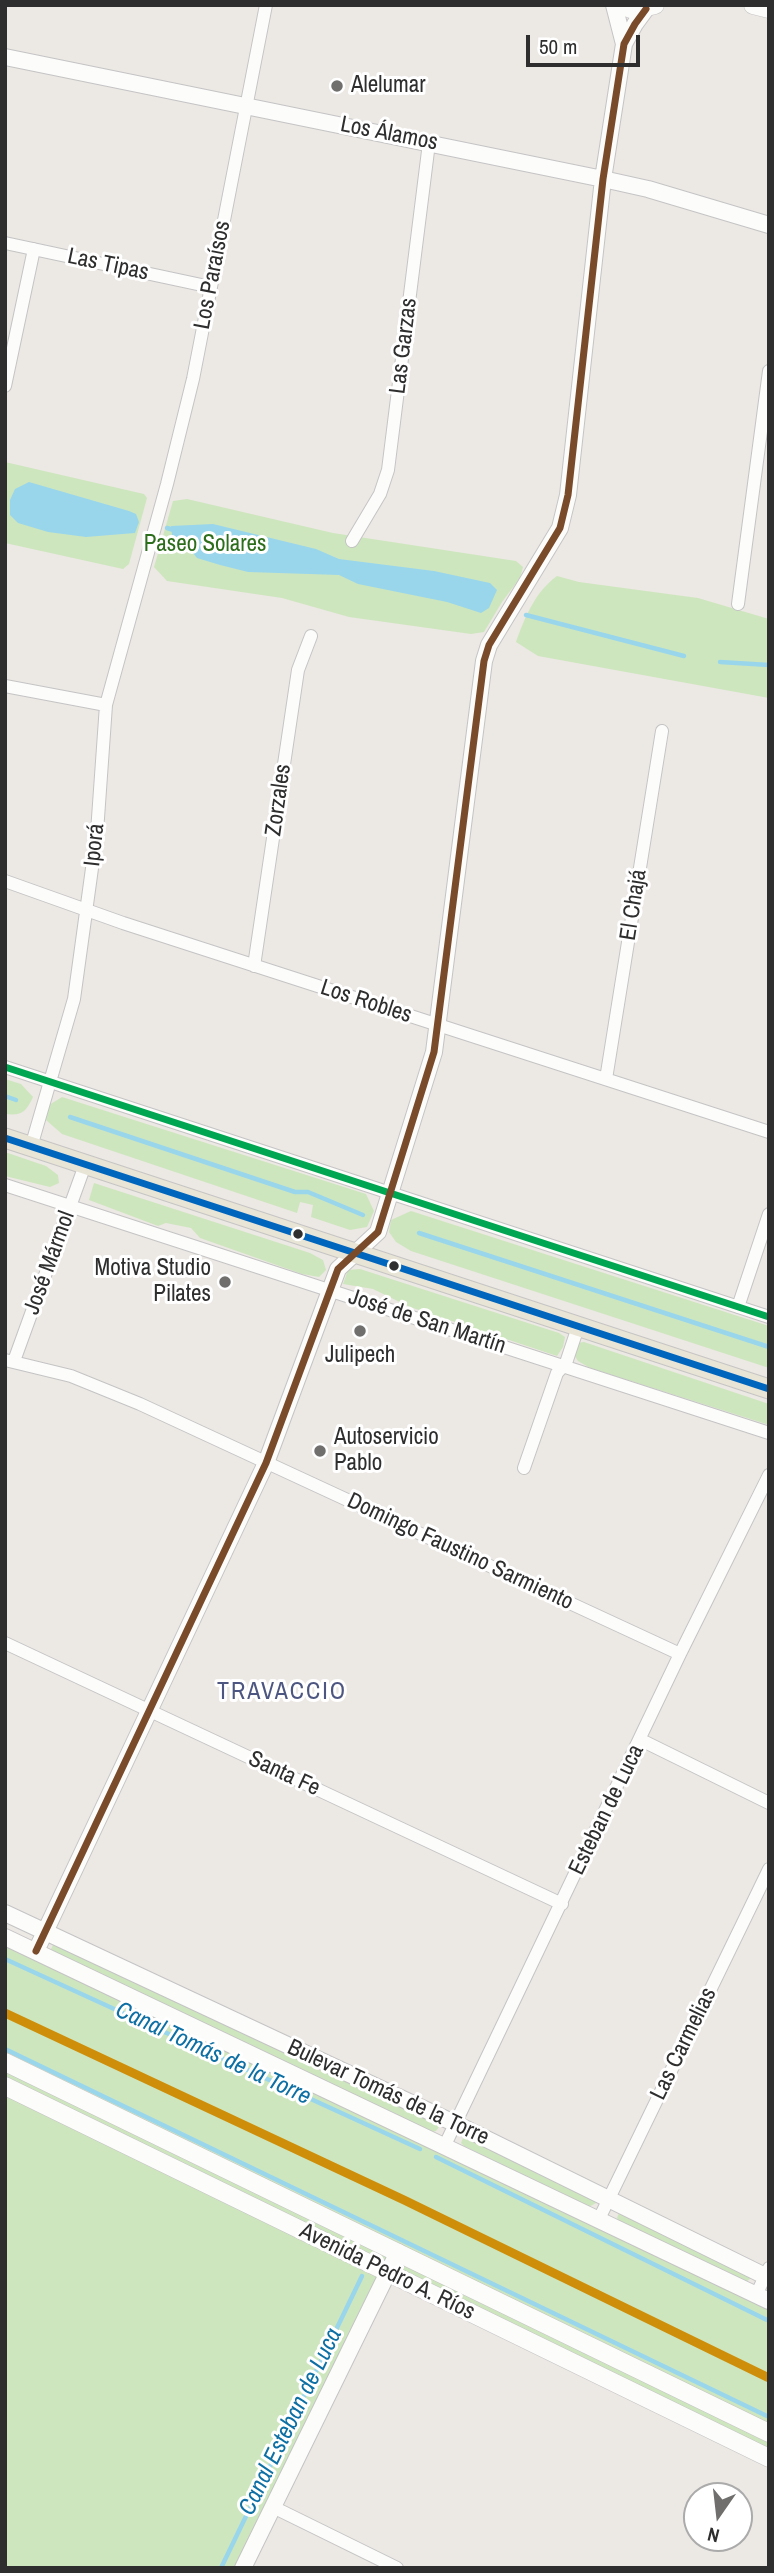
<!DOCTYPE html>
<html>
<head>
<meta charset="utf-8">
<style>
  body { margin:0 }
  #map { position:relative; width:774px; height:2573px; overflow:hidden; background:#ece8e4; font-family:"Archivo Narrow",sans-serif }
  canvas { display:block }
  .frame { position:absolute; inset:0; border:7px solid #2e2e2e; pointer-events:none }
  .north { position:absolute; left:683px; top:2482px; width:70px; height:70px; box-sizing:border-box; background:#fff; border:2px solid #ababab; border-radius:50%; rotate:194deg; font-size:19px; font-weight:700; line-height:28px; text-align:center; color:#2e2e2e }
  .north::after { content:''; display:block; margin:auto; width:24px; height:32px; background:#706f6e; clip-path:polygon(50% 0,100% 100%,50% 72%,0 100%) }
  .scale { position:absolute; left:526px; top:35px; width:114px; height:32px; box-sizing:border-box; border:4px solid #2e2e2e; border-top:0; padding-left:9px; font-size:21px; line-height:24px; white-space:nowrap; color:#2e2e2e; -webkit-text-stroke:5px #fff; paint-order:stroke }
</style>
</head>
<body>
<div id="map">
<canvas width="774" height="2573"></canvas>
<div class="frame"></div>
<div class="north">N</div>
<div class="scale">50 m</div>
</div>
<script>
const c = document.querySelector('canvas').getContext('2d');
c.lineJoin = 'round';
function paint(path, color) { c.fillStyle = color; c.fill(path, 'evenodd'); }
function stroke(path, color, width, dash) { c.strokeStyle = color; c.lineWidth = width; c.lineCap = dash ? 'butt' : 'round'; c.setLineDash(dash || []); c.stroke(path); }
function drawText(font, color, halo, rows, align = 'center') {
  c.font = font + ' "Archivo Narrow",sans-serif'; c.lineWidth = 6; c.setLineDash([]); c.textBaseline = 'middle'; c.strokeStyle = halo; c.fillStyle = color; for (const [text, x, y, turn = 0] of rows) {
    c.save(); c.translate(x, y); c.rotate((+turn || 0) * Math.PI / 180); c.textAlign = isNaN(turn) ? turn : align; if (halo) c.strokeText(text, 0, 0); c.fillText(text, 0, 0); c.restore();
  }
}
paint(new Path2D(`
  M5,462L144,494L147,498L129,564L123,569L5,543Z
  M187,499L333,533L516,561L523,567L520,578L502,602L484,632L471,634L349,617L282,598L167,581L154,567L173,501Z
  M557,576L579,582L698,598L769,619V698L538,656L516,642C525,617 535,592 557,576Z
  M5,1079L21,1084L33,1097C26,1112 22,1116 5,1114Z
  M62,1097L366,1194L374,1211L367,1227L350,1230L311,1217L313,1205L300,1202L297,1213L62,1134L46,1120L49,1105Z
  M5,1152L46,1166L58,1175L59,1183L50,1187L5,1176Z
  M94,1183L310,1253L323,1260L326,1270L319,1277L302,1274L200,1238L191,1228L166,1223L158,1226L89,1200Z
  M411,1211L769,1326V1368L411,1251L396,1242L389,1232L391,1220Z
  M360,1269L559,1333L565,1337L563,1347L557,1356L410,1307L373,1289L343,1284L348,1270Z
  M584,1342L769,1404V1425L590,1368L578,1361L574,1355L577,1343Z
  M5,1937L769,2301V2458L388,2272L243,2568H5Z
  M58,1944L437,2123L439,2127L436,2131L432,2132L54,1953L51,1949L53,1945Z
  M463,2138H468L594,2199L596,2203L589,2207L464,2146L461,2143Z
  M619,2213H624L750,2274L751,2278L745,2283L620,2222L617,2218Z`), '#cee6be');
paint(new Path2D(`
  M29,482L129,511L136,514L139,522L135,533L86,537L48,532L18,523L10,515V500L15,489Z
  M213,524L316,549L339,559L434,571L490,583L497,590L489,608L481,613L447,602L358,584L339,575L248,572L220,565L197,558L184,542L172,535L171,526Z`), '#99d6ec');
stroke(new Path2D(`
  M167,528L177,531
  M526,615L684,656
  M720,662L769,665
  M5,1096L16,1100
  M70,1117L295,1192H308L363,1215
  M419,1233L769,1347
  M5,1959L420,2149
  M5,2049L769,2417
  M436,2157L769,2321
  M221,2568L362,2276`), '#99d6ec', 4.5);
const minor = new Path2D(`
  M5,243L211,287
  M5,386L34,249
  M352,541L380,494L388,470L429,143
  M738,604L769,371
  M5,686L106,705
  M5,881L123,923L769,1132
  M254,966L298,670L311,636
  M5,1067L769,1317
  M606,1079L662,731
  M31,1147L74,999L97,832L106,705L167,484L193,379L266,5
  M5,1185L769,1433
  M738,1307L769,1214
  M5,1360L71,1376L140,1404L680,1654
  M14,1361L85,1165
  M524,1468L557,1373L566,1363L578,1327
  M5,1643L562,1904
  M641,1740L769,1803
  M445,2145L680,1654L769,1475
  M599,2219L769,1869
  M756,2295L769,2268
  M273,2507L397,2568`);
const tertiary = new Path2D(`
  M614,5L624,44
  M5,57L603,179L648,189L769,225
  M5,1913L456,2124L769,2278
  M5,1937L769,2301
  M36,1951L266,1463L338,1269L378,1232L434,1052L484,661L489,645L560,528L568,495L603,179L624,44L635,24L646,9
  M243,2568L398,2252`);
const secondary = new Path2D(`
  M620,5L634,10L655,5
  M753,5L769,9
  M5,2062L769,2433
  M5,2086L769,2458`);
const primary = new Path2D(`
  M5,1138L769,1389`);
stroke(minor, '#c5c4c5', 14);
stroke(tertiary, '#c5c4c5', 18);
stroke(secondary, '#c5c4c5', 19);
stroke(primary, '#c6c5c4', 21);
stroke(minor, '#fcfcfb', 12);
stroke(tertiary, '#fcfcfb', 16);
stroke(secondary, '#fcfcfb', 18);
stroke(primary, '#e8e4d6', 19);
stroke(new Path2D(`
  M5,1138L769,1389`), '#0065bd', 7);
stroke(new Path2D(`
  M5,1067L769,1317`), '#00a651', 7);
stroke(new Path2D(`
  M36,1951L266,1463L338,1269L378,1232L434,1052L484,661L489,645L560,528L568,495L603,179L624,44L635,24L646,9`), '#7a4b2a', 7);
stroke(new Path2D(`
  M5,2013L404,2200L769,2378`), '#cf8e09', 9);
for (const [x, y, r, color] of [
  [337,86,7,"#706f6e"],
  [298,1234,6,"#2e2e2e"],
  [394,1266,6,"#2e2e2e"],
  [225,1282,7,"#706f6e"],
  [360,1331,7,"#706f6e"],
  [320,1451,7,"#706f6e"]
]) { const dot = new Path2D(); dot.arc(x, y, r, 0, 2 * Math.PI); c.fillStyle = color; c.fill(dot); stroke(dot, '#fff', 2.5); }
drawText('23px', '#2e2e2e', '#fff', [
  ["Alelumar",351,86],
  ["Motiva Studio",211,1269,"right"],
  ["Pilates",211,1295,"right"],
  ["Julipech",360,1356,"center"],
  ["Autoservicio",334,1438],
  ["Pablo",334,1464]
], 'left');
drawText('23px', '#2e2e2e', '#fff', [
  ["Los Álamos",389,134,11],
  ["Las Tipas",108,265,12],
  ["Los Paraísos",213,275,-79],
  ["Las Garzas",404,346,-83],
  ["Zorzales",279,800,-82],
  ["Iporá",95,845,-84],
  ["El Chajá",634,905,-81],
  ["Los Robles",366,1002,18],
  ["José Mármol",50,1263,-70],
  ["José de San Martín",427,1322,18],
  ["Domingo Faustino Sarmiento",460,1552,25],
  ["Santa Fe",284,1774,25],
  ["Esteban de Luca",607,1810,-64],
  ["Las Carmelias",684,2044,-64],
  ["Bulevar Tomás de la Torre",388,2093,25],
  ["Avenida Pedro A. Ríos",387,2272,26]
]);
drawText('23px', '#2c6e1b', '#fff', [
  ["Paseo Solares",205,545]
]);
c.letterSpacing = '2px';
drawText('24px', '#4d5680', '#fff', [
  ["TRAVACCIO",282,1693]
]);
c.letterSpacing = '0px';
drawText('italic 24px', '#0d6fa3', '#fff', [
  ["Canal Tomás de la Torre",213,2054,25],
  ["Canal Esteban de Luca",291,2422,-64]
]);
</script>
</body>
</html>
